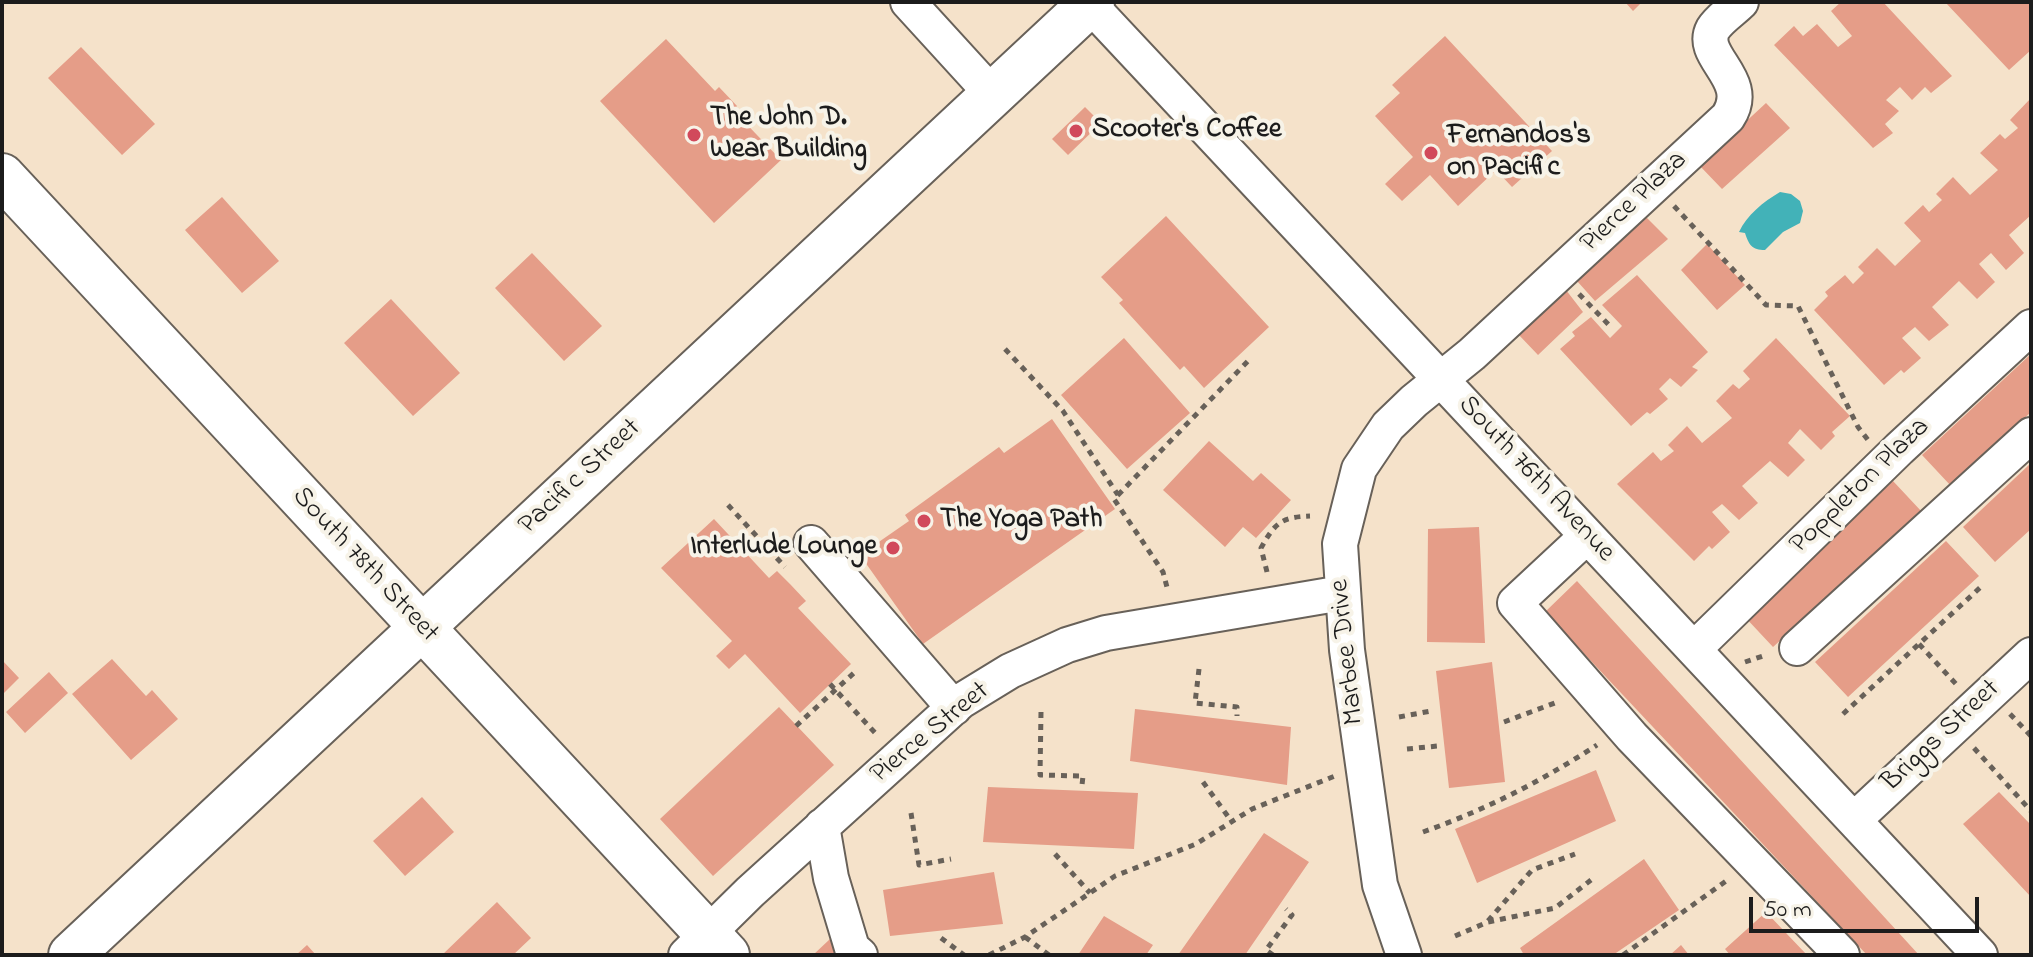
<!DOCTYPE html>
<html>
<head>
<meta charset="utf-8">
<style>
  body { margin:0 }
  #map { position:relative; width:2033px; height:957px; overflow:hidden; background:#f5e2ca; font-family:"Indie Flower",sans-serif }
  canvas { display:block }
  .frame { position:absolute; inset:0; border:4px solid #1c1c1c; pointer-events:none }
  .scale { position:absolute; left:1749px; top:897px; width:230px; height:36px; box-sizing:border-box; border:4px solid #1c1c1c; border-top:0; padding-left:10px; font-size:24px; line-height:28px; white-space:nowrap; color:#1c1c1c; -webkit-text-stroke:6px #f7f3e8; paint-order:stroke }
</style>
</head>
<body>
<div id="map">
<canvas width="2033" height="957"></canvas>
<div class="frame"></div>
<div class="scale">50 m</div>
</div>
<script>
const c = document.querySelector('canvas').getContext('2d');
c.lineJoin = 'round';
function paint(path, color) { c.fillStyle = color; c.fill(path, 'evenodd'); }
function stroke(path, color, width, dash) { c.strokeStyle = color; c.lineWidth = width; c.lineCap = dash ? 'butt' : 'round'; c.setLineDash(dash || []); c.stroke(path); }
function drawText(font, color, halo, rows, align = 'center') {
  c.font = font + ' "Indie Flower",sans-serif'; c.lineWidth = 8; c.setLineDash([]); c.textBaseline = 'middle'; c.strokeStyle = halo; c.fillStyle = color; for (const [text, x, y, turn = 0] of rows) {
    c.save(); c.translate(x, y); c.rotate((+turn || 0) * Math.PI / 180); c.textAlign = isNaN(turn) ? turn : align; if (halo) c.strokeText(text, 0, 0); c.fillText(text, 0, 0); c.restore();
  }
}
paint(new Path2D(`
  M1780,192L1791,194L1800,201L1803,211L1800,223L1783,232L1765,250C1752,250 1749,245 1745,233L1739,232C1747,215 1763,202 1780,192Z`), '#42b2b8');
paint(new Path2D(`
  M1625,2H1642L1633,11Z
  M1841,2H1883L1952,76L1931,93L1925,87L1912,100L1900,87L1886,100L1899,111L1885,124L1893,133L1873,148L1774,45L1794,26L1803,36L1817,24L1838,47L1852,36L1831,11Z
  M1945,2H2031V50L2009,70Z
  M1445,36L1552,151L1512,187L1496,170L1458,206L1430,175L1402,201L1385,184L1413,157L1375,116L1400,93L1392,85Z
  M666,39L715,91L719,87L737,106L733,110L781,160L714,223L600,101Z
  M81,47L155,124L122,155L48,78Z
  M2031,98V215L2009,235L2024,253L2006,270L1991,253L1979,264L1995,282L1977,299L1959,281L1932,307L1949,325L1929,341L1915,327L1902,338L1921,358L1904,373L1901,370L1884,385L1814,310L1828,296L1825,292L1845,275L1853,284L1864,273L1858,267L1877,248L1895,266L1921,241L1904,223L1923,205L1929,212L1942,200L1936,194L1953,177L1970,195L1998,170L1980,153L2000,134L2005,139L2018,128L2010,120Z
  M1766,103L1790,128L1722,189L1699,165Z
  M1085,107L1101,123L1068,155L1052,139Z
  M222,197L279,261L242,293L185,230Z
  M1166,216L1269,327L1204,388L1184,366L1180,370L1119,303L1123,300L1101,277Z
  M1645,216L1668,239L1595,301L1577,281Z
  M1707,244L1745,285L1717,310L1681,270Z
  M532,253L602,326L564,361L495,288Z
  M1637,275L1708,352L1692,367L1698,370L1681,387L1670,378L1659,389L1668,399L1650,414L1647,412L1631,426L1560,349L1575,336L1572,332L1591,317L1610,338L1622,326L1602,305Z
  M1566,290L1583,312L1538,355L1518,334Z
  M391,299L460,373L413,416L344,343Z
  M1124,338L1190,413L1127,469L1061,395Z
  M1776,338L1850,416L1832,432L1835,436L1821,450L1800,429L1788,443L1805,460L1788,477L1770,461L1742,486L1758,503L1739,520L1722,504L1712,512L1730,532L1712,549L1709,546L1694,561L1617,484L1653,452L1661,461L1674,451L1668,445L1687,426L1702,443L1732,418L1716,401L1733,384L1739,389L1750,379L1743,371Z
  M2031,354V412L1951,486L1922,455Z
  M1052,419L1115,509L923,644L860,555L909,521L905,515L999,447L1004,453Z
  M1209,441L1253,481L1261,473L1291,500L1256,538L1243,527L1225,547L1163,490Z
  M2031,463V529L1995,562L1963,527Z
  M1893,481L1922,512L1773,647L1744,616Z
  M714,519L769,578L777,571L790,584L806,601L798,608L851,664L800,713L745,654L729,669L716,656L732,641L661,568Z
  M1479,527L1485,643L1427,642L1428,529Z
  M1946,541L1979,576L1848,697L1815,662Z
  M1577,581L1919,955H1867L1545,612Z
  M112,659L146,696L152,690L178,719L131,760L72,694Z
  M2,660L19,678L2,695Z
  M1492,662L1505,782L1449,788L1436,671Z
  M49,672L68,693L25,733L6,712Z
  M779,707L834,765L713,876L660,819Z
  M1135,709L1291,727L1287,785L1130,761Z
  M1596,770L1616,821L1477,883L1455,829Z
  M988,787L1138,793L1134,849L983,842Z
  M1999,792L2031,825V897L1963,824Z
  M422,797L454,832L405,876L373,841Z
  M1264,833L1309,862L1245,955H1178Z
  M1644,859L1679,910L1613,955H1524L1520,948Z
  M994,872L1003,924L890,936L883,890Z
  M497,902L531,938L513,955H442Z
  M1766,912L1807,955H1730L1725,949Z
  M1104,916L1153,945L1146,955H1078Z
  M830,939L845,955H813Z
  M307,945L316,955H296Z
  M1681,945L1689,955H1670Z`), '#e59d88');
const minor = new Path2D(`
  M908,2L992,94
  M1090,5L1980,955
  M1587,536L1515,603L1632,737L1842,955
  M811,543L954,708
  M1797,648L2031,435
  M1694,649L1899,449L2031,327
  M1854,820L2031,655
  M822,826L831,878L852,948L860,955
  M686,955L750,892L961,701L1010,671L1067,645L1106,633L1342,593
  M1404,955L1380,885L1347,650L1340,544L1359,469L1388,426L1414,401L1472,354L1728,117C1753,79 1698,57 1713,29C1719,19 1733,10 1741,2`);
const major = new Path2D(`
  M2,176L727,955
  M71,955L1092,2`);
stroke(minor, '#686159', 38);
stroke(major, '#686159', 48);
stroke(new Path2D(`
  M1674,206L1766,305L1798,306L1858,427L1868,440
  M1579,294L1609,325
  M1005,349L1063,411L1118,495L1114,499L1163,572L1168,591
  M1118,495L1249,360
  M728,505L785,567
  M1267,572L1261,548C1275,523 1281,517 1310,516
  M1919,644L1956,684
  M1745,662L1766,655
  M1199,669L1195,703L1237,707V716
  M830,684L878,736
  M1041,712L1040,775L1083,776L1082,785
  M1843,714L1984,584
  M2010,714L2031,736
  M1399,717L1431,711
  M1504,722L1560,701
  M796,726L856,671
  M1974,748L2031,811
  M1407,749L1438,746
  M1203,782L1232,822
  M911,813L919,865L951,859
  M1423,832C1485,810 1542,781 1597,745
  M1055,854L1090,893
  M1488,921L1532,870L1575,854
  M1455,936L1488,922L1555,908L1591,880
  M1025,937L1049,955
  M941,938L964,955
  M989,955L1025,937L1115,876L1196,844L1252,809L1335,776
  M1273,955L1266,950L1292,915L1286,909
  M1623,955L1729,879`), '#686159', 5, [6, 6]);
stroke(minor, '#fff', 34);
stroke(major, '#fff', 44);
for (const [x, y, r, color] of [
  [1076,131,8,"#d1495b"],
  [694,135,8,"#d1495b"],
  [1431,153,8,"#d1495b"],
  [924,521,8,"#d1495b"],
  [893,548,8,"#d1495b"]
]) { const dot = new Path2D(); dot.arc(x, y, r, 0, 2 * Math.PI); c.fillStyle = color; c.fill(dot); stroke(dot, '#f7f3e8', 3); }
drawText('bold 28px', '#1c1c1c', '#f7f3e8', [
  ["The John D.",710,119],
  ["Wear Building",710,151],
  ["Scooter's Coffee",1092,131],
  ["Fernandos's",1447,137],
  ["on Pacific",1447,169],
  ["The Yoga Path",940,521],
  ["Interlude Lounge",877,548,"right"]
], 'left');
drawText('28px', '#1c1c1c', '#f7f3e8', [
  ["Pierce Plaza",1635,203,-43],
  ["Pacific Street",581,478,-43],
  ["South 76th Avenue",1535,480,47],
  ["Poppleton Plaza",1861,487,-44],
  ["South 78th Street",364,566,47],
  ["Marbee Drive",1349,652,-96],
  ["Pierce Street",931,734,-39],
  ["Briggs Street",1942,737,-43]
]);
</script>
</body>
</html>
